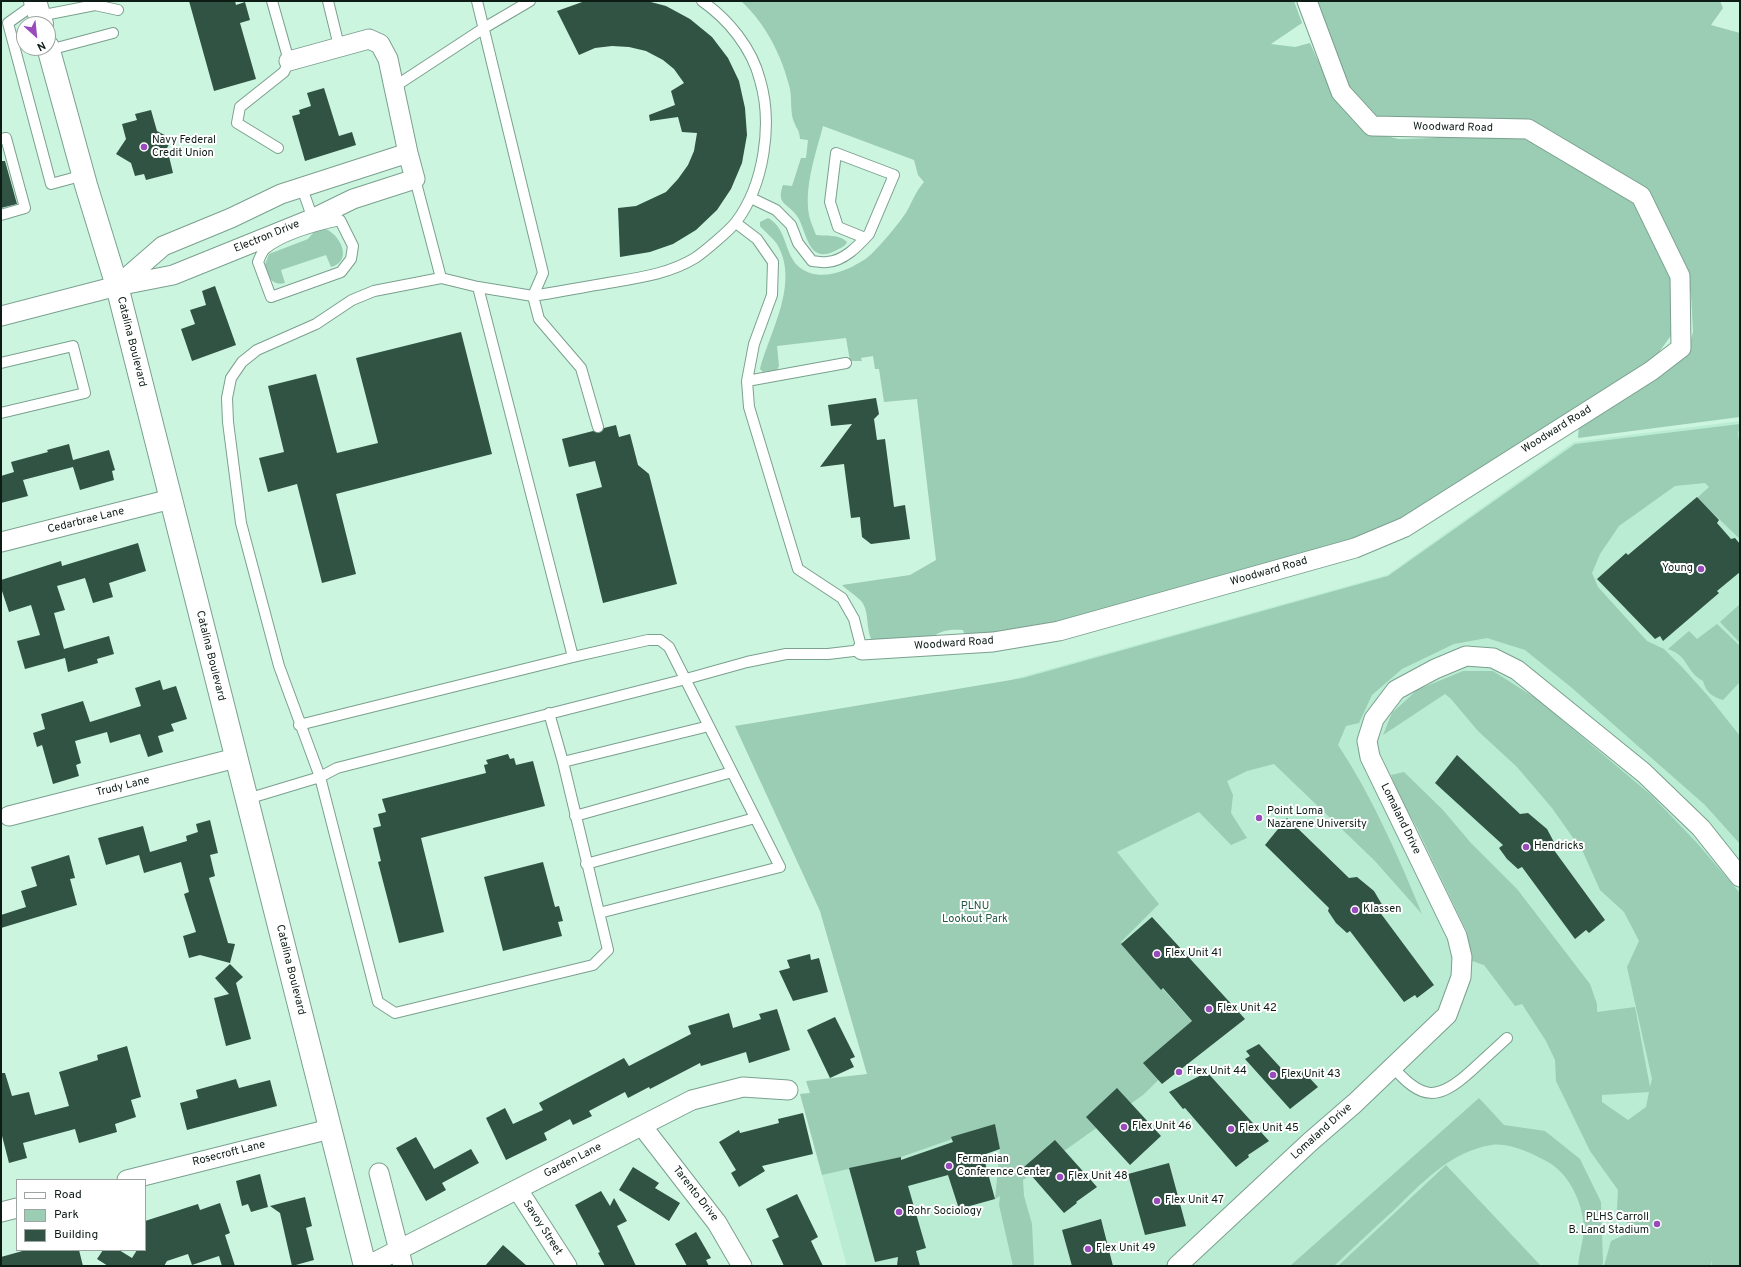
<!DOCTYPE html>
<html>
<head>
<meta charset="utf-8">
<style>
  body { margin:0 }
  #map { position:relative; width:1741px; height:1267px; overflow:hidden; background:#ccf5e0; font-family:Overpass,sans-serif }
  canvas { display:block }
  .frame { position:absolute; inset:0; border:2px solid #0d1c15; pointer-events:none }
  .legend { position:absolute; left:16px; top:1179px; width:130px; height:72px; box-sizing:border-box; background:#fff; border:1px solid #9ea4a1; margin:0; padding:5px 7px; list-style:none; font-size:12px; color:#0d1c15 }
  .legend li { display:flex; align-items:center; gap:8px; height:20px }
  .legend b { width:20px; border:1px solid #9ea4a1 }
  .north { position:absolute; left:16px; top:16px; width:40px; height:40px; box-sizing:border-box; background:#fff; border:1px solid #9ea4a1; border-radius:50%; rotate:153deg; font-size:11px; font-weight:700; line-height:16px; text-align:center; color:#0d1c15 }
  .north::after { content:''; display:block; margin:auto; width:14px; height:18px; background:#994bbc; clip-path:polygon(50% 0,100% 100%,50% 72%,0 100%) }
</style>
</head>
<body>
<div id="map">
<canvas width="1741" height="1267"></canvas>
<div class="frame"></div>
<ul class="legend">
<li><b style="height:5px;background:#fff"></b>Road</li>
<li><b style="height:11px;background:#9bccb4"></b>Park</li>
<li><b style="height:11px;background:#305343"></b>Building</li>
</ul>
<div class="north">N</div>
</div>
<script>
const c = document.querySelector('canvas').getContext('2d');
c.lineJoin = 'round';
function paint(path, color) { c.fillStyle = color; c.fill(path, 'evenodd'); }
function stroke(path, color, width, dash) { c.strokeStyle = color; c.lineWidth = width; c.lineCap = dash ? 'butt' : 'round'; c.setLineDash(dash || []); c.stroke(path); }
function drawText(font, color, halo, rows, align = 'center') {
  c.font = font + ' Overpass,sans-serif'; c.lineWidth = 4; c.setLineDash([]); c.textBaseline = 'middle'; c.strokeStyle = halo; c.fillStyle = color; for (const [text, x, y, turn = 0] of rows) {
    c.save(); c.translate(x, y); c.rotate((+turn || 0) * Math.PI / 180); c.textAlign = isNaN(turn) ? turn : align; if (halo) c.strokeText(text, 0, 0); c.fillText(text, 0, 0); c.restore();
  }
}
paint(new Path2D(`
  M1740,421V1266H847L800,1094L871,1088L820,911L735,726L967,692L1387,575L1574,442Z`), '#baebd3');
paint(new Path2D(`
  M741,1H1294L1302,23L1271,44L1295,47L1310,43L1334,96L1354,121L1372,133L1399,139L1433,138L1450,134L1500,132L1534,142L1615,185L1640,208L1677,281L1675,330L1649,366L1379,535L1027,634L966,639L963,630C950,629 940,630 930,639L873,642C865,630 870,613 862,602C857,596 848,591 842,585L910,575L936,560L917,399L884,402L879,369H875L873,356L861,358L862,361H850L846,338L777,346L779,366L777,370L763,372L760,369C770,331 800,283 777,244C773,238 765,232 760,226V222L768,218C787,228 784,253 798,266C818,284 849,271 868,257C876,251 902,220 907,211C913,200 916,191 924,182L918,175L914,160L823,126C816,153 804,186 809,215C810,221 814,229 816,235C825,236 840,234 847,242C845,247 840,248 835,251C807,265 807,230 797,216C787,202 776,205 783,185L792,186L801,158H806L808,140L800,139C799,129 797,130 794,122C790,113 792,99 790,89C782,56 766,24 741,1Z
  M1311,1H1720L1723,8L1711,25L1740,33V417L1578,438L1579,425L1687,354L1693,332L1691,294L1663,220L1635,185L1550,130L1506,119L1487,118L1423,122L1377,120L1345,87Z
  M323,228C340,233 354,261 331,267L326,255L281,270L285,283C273,286 268,278 264,267L269,254L308,239L313,233Z
  M1740,424L1738,434L1740,447V539L1697,498L1709,487L1705,483L1675,486L1619,526L1600,554L1592,573L1598,587L1647,641L1664,649L1682,667L1709,697L1740,736V844L1705,805L1572,688L1525,650L1487,638L1454,644L1402,669L1372,695L1359,723L1346,726L1338,745C1373,798 1398,856 1422,914L1374,860L1274,764L1247,771L1227,781L1233,795L1231,813L1247,838L1231,845L1199,812L1117,852L1159,904L1121,942L1204,1035L1143,1095L1023,1180L1024,1196L1032,1224L1034,1266H1013L999,1205L1000,1196L995,1199L1000,1149L995,1124L901,1157L822,1175L800,1094L810,1093L806,1081L867,1074L820,911L735,726L1023,678L1388,576L1575,444Z
  M1740,604V643L1720,622Z
  M1717,624L1740,646V682L1723,700C1712,697 1706,692 1703,681C1685,671 1689,656 1668,649L1689,631L1697,639Z
  M1463,671H1493L1537,699L1651,795L1697,843L1740,893V1266H1712L1711,1260V1266H1604L1611,1241L1633,1231L1617,1209L1618,1190L1590,1151L1556,1081L1555,1060L1546,1041L1522,1004L1515,1006L1484,965L1472,961L1467,932L1417,828L1397,792L1391,775L1404,772L1443,810L1470,842L1517,889L1590,984L1597,1004V1012L1635,1007L1650,1087L1652,1079L1627,967L1639,941L1624,912L1600,890L1583,852L1552,808L1517,767L1478,731L1451,699L1445,694L1383,735L1392,713L1417,690ZM1649,1092L1646,1107L1628,1120L1602,1102V1095Z
  M1479,1098L1504,1125L1545,1131L1580,1159L1601,1202L1603,1263L1602,1266H1578C1579,1254 1583,1242 1584,1230C1584,1206 1570,1174 1548,1162C1533,1154 1510,1142 1491,1145C1450,1152 1422,1183 1394,1210C1374,1228 1354,1247 1334,1266H1290Z
  M1446,1165L1541,1266H1338Z`), '#9bccb4');
paint(new Path2D(`
  M189,1H235L236,5L245,2L250,20L240,23L256,79L214,91Z
  M585,1H647L666,6L690,19L712,37L728,58L739,81L745,108L747,135L742,163L731,189L717,210L696,230L673,244L650,252L620,257L618,208L636,206L666,192L678,179L688,165L694,151L697,133L682,132L678,117L650,121L649,115L675,105L671,91L684,83L674,69L663,60L646,51L629,47L612,46L595,48L579,55L557,11Z
  M324,88L339,136L352,132L356,145L305,161L292,116L300,114L299,110L311,106L307,93Z
  M151,110L157,131L172,139L167,148L173,173L146,180L144,174L135,176L131,163L116,154L126,139L122,124L137,120L135,114Z
  M1,161H5L17,204L1,208Z
  M215,286L236,345L192,361L181,329L195,324L190,310L206,305L202,291Z
  M461,332L492,454L336,494L356,574L322,583L297,484L268,492L259,458L284,452L268,386L316,374L337,453L378,443L356,358Z
  M876,398L879,414L874,419L877,440L885,439L894,507L905,505L910,539L871,544L862,537L860,517L851,518L844,464L820,467L852,424L831,426L828,405Z
  M616,425L619,437L630,434L638,465L649,474L677,584L603,603L576,494L602,487L595,461L569,467L562,439L593,431L599,433L604,428Z
  M69,444L73,460L109,450L115,470L112,471L114,480L80,490L73,467L23,480L28,496L1,503V476L14,472L11,462L48,452L47,450Z
  M1697,497L1719,520L1717,523L1731,539L1735,538L1740,544V572L1717,591L1719,593L1663,641L1660,636L1655,639L1597,579L1626,553L1628,555Z
  M138,543L146,571L109,583L113,597L93,603L85,578L57,586L65,610L54,613L64,649L109,636L114,654L97,659L98,663L68,672L65,658L25,669L17,641L40,635L31,605L9,612L1,588V580L61,561L62,566Z
  M160,680L163,690L176,686L187,719L171,724L174,731L158,736L163,752L148,757L140,734L110,743L107,732L75,741L81,763L76,765L79,776L53,784L42,745L37,747L33,733L45,729L41,714L83,701L90,722L141,706L135,688Z
  M508,754L510,759L514,758L516,765L533,761L545,806L421,838L444,932L399,943L378,862L381,861L373,828L381,826L378,814L386,812L382,799L486,773L484,765L488,764L486,760Z
  M1457,755L1520,814L1528,813L1547,829L1555,844L1551,846L1605,920L1589,933L1586,930L1575,939L1522,867L1518,869L1507,859L1499,848L1503,845L1435,783Z
  M1287,818L1349,878L1357,877L1374,891L1384,908L1379,911L1434,985L1417,998L1415,995L1404,1002L1350,931L1347,933L1336,923L1328,911L1329,908L1265,845Z
  M210,820L218,853L210,855L215,876L209,878L228,943L235,944L230,963L200,955L189,958L183,936L196,932L184,894L189,892L181,862L144,873L139,855L106,865L98,838L143,826L150,852L187,841L186,836L198,832L196,824Z
  M69,855L75,878L70,879L77,905L1,928V915L26,907L21,891L37,886L31,867Z
  M543,862L555,907L559,906L563,921L558,922L562,936L503,951L484,877Z
  M1152,917L1245,1019L1162,1084L1143,1063L1192,1021L1163,988L1161,990L1121,944Z
  M810,954L811,960L819,958L828,992L793,1001L779,971L790,968L787,960Z
  M230,964L243,977L236,983L251,1039L226,1046L214,998L229,994L215,978Z
  M777,1009L790,1050L749,1063L746,1052L701,1066L700,1063L650,1089L649,1087L628,1098L625,1092L589,1111L592,1116L573,1125L570,1119L544,1133L547,1140L506,1160L486,1118L505,1108L513,1124L543,1110L539,1103L624,1058L629,1066L691,1034L688,1026L729,1013L733,1028L761,1019L759,1014Z
  M835,1017L855,1057L850,1059L854,1067L830,1078L807,1030Z
  M1259,1044L1291,1079L1302,1070L1318,1087L1290,1109L1245,1059L1250,1056L1246,1051Z
  M127,1046L141,1097L131,1100L136,1117L115,1124L117,1132L79,1143L75,1129L23,1143L27,1158L9,1163L1,1132V1073H5L12,1096L29,1092L35,1115L69,1106L59,1072L98,1060L97,1055Z
  M1207,1072L1269,1141L1248,1155L1249,1157L1236,1167L1185,1108L1183,1109L1169,1092Z
  M236,1079L239,1088L270,1080L277,1106L187,1130L180,1103L198,1098L196,1090Z
  M1117,1088L1161,1136L1130,1165L1086,1117Z
  M803,1113L813,1154L762,1166L765,1171L739,1187L731,1173L736,1170L719,1142L739,1130L740,1133L779,1123L778,1119Z
  M995,1124L1000,1149L983,1155L995,1199L959,1209L948,1175L908,1186L926,1248L916,1251L920,1266H897L898,1257L875,1262L849,1168L901,1157V1160L953,1142L951,1137Z
  M416,1137L434,1169L471,1149L479,1163L442,1183L446,1190L426,1201L396,1148Z
  M1055,1140L1097,1187L1076,1202L1077,1203L1064,1213L1024,1167Z
  M1169,1163L1186,1226L1145,1235L1128,1174Z
  M633,1167L659,1183L655,1188L680,1203L669,1221L619,1190Z
  M260,1174L268,1207L251,1212L248,1204L242,1206L236,1181Z
  M601,1191L610,1206L614,1198L627,1221L617,1226L636,1266H605L598,1253L600,1252L575,1205Z
  M797,1194L818,1237L811,1241L823,1266H784L772,1240L779,1237L766,1209Z
  M305,1197L312,1226L306,1228L314,1260L292,1266L280,1213L270,1206Z
  M220,1203L230,1233L225,1235L235,1266H222L219,1256L192,1265L188,1254L167,1261L164,1266H108L97,1259L103,1250H119L132,1258L137,1250H145V1221L198,1204L200,1210Z
  M1101,1219L1113,1266H1072L1062,1230Z
  M696,1232L711,1258L706,1260L709,1266H687L675,1244Z
  M503,1245L527,1266H485Z
  M26,1250H79L83,1266H1V1257Z`), '#305343');
const lane = new Path2D(`
  M272,1L289,61L284,72L240,107L237,123L278,148
  M328,1L339,46
  M477,1L543,273L533,296L478,287L441,278L374,291L352,300L316,324L257,350L242,362L231,378L227,398L228,422L241,523L279,666L320,777L378,1002L395,1013L593,965L608,950L563,762L549,713
  M36,3L8,23L51,184L84,175
  M39,16L95,5L118,10
  M49,50L113,33
  M394,87L484,28L530,1
  M1,139L6,138L25,208L1,215
  M415,179L441,278
  M302,188L314,222
  M751,198L776,210L791,225L798,243L812,261C816,261 823,263 827,262C844,261 858,246 869,234L894,175L836,153L830,202L838,227L865,238
  M340,220L353,246L351,259L341,272L271,297L258,262C260,257 262,251 266,248C285,233 317,225 340,220Z
  M478,287L573,657
  M1,363L73,346L85,393L1,413
  M747,381L846,363
  M598,427L581,368L539,319L533,296C558,292 583,287 608,283C638,278 669,274 695,258C704,252 730,230 736,222C764,185 773,124 760,80C752,48 728,19 702,1
  M299,725L573,657L648,640H660L669,647L780,867L599,913
  M563,762L709,726
  M247,799L320,777L337,768L686,679L747,662L786,654H828L862,650L854,619L842,598L798,569L749,407L747,381L754,344L772,295L773,262L757,239L736,223
  M575,816L732,772
  M586,864L755,818
  M1392,1066C1422,1101 1438,1101 1471,1071C1483,1060 1495,1049 1507,1038`);
const street = new Path2D(`
  M117,286L163,246L231,218L281,194L408,153L388,59L380,44L369,39L289,61
  M1,316L117,286L173,275L314,218L353,199L415,179L408,153
  M1,542L171,499
  M862,650L993,642L1059,631L1355,548L1405,527L1651,371L1681,348L1680,276L1641,196L1528,129L1372,126L1341,92L1307,1
  M9,816L236,758
  M642,1126L717,1223L742,1266
  M379,1173L403,1266
  M127,1180L330,1129
  M518,1190L567,1266
  M1,1212L17,1208
  M367,1266L692,1100L743,1087L788,1090
  M1177,1266L1310,1142L1355,1103L1447,1015L1461,977L1462,957L1457,936L1370,757L1367,741L1374,719L1396,690L1435,669L1466,656L1493,658L1517,670L1644,773L1701,828L1740,877`);
const primary = new Path2D(`
  M35,1L42,24
  M48,47L86,185L117,286L365,1266`);
stroke(lane, '#7aa08e', 12);
stroke(street, '#7aa08e', 21);
stroke(primary, '#7aa08e', 24);
stroke(lane, '#fff', 10);
stroke(street, '#fff', 19);
stroke(primary, '#fff', 22);
for (const [x, y, r, color] of [
  [144,147,4,"#994bbc"],
  [1701,569,4,"#994bbc"],
  [1259,818,4,"#994bbc"],
  [1526,847,4,"#994bbc"],
  [1355,910,4,"#994bbc"],
  [1157,954,4,"#994bbc"],
  [1209,1009,4,"#994bbc"],
  [1179,1072,4,"#994bbc"],
  [1273,1075,4,"#994bbc"],
  [1124,1127,4,"#994bbc"],
  [1231,1129,4,"#994bbc"],
  [949,1166,4,"#994bbc"],
  [1060,1177,4,"#994bbc"],
  [1157,1201,4,"#994bbc"],
  [899,1212,4,"#994bbc"],
  [1657,1224,4,"#994bbc"],
  [1088,1249,4,"#994bbc"]
]) { const dot = new Path2D(); dot.arc(x, y, r, 0, 2 * Math.PI); c.fillStyle = color; c.fill(dot); stroke(dot, '#fff', 1.5); }
drawText('11px', '#0d1c15', '#fff', [
  ["Woodward Road",1453,128,1],
  ["Electron Drive",267,237,-22],
  ["Catalina Boulevard",131,342,76],
  ["Woodward Road",1557,430,-32],
  ["Cedarbrae Lane",86,521,-14],
  ["Woodward Road",1269,572,-16],
  ["Woodward Road",954,644,-4],
  ["Catalina Boulevard",210,656,76],
  ["Trudy Lane",123,787,-14],
  ["Lomaland Drive",1400,819,64],
  ["Catalina Boulevard",290,970,76],
  ["Lomaland Drive",1322,1132,-42],
  ["Rosecroft Lane",229,1154,-14],
  ["Garden Lane",573,1161,-27],
  ["Tarento Drive",695,1194,52],
  ["Savoy Street",542,1228,57]
]);
drawText('11px', '#0d1c15', '#fff', [
  ["Navy Federal",152,141],
  ["Credit Union",152,154],
  ["Young",1693,569,"right"],
  ["Point Loma",1267,812],
  ["Nazarene University",1267,825],
  ["Hendricks",1534,847],
  ["Klassen",1363,910],
  ["Flex Unit 41",1165,954],
  ["Flex Unit 42",1217,1009],
  ["Flex Unit 44",1187,1072],
  ["Flex Unit 43",1281,1075],
  ["Flex Unit 46",1132,1127],
  ["Flex Unit 45",1239,1129],
  ["Fermanian",957,1160],
  ["Conference Center",957,1173],
  ["Flex Unit 48",1068,1177],
  ["Flex Unit 47",1165,1201],
  ["Rohr Sociology",907,1212],
  ["PLHS Carroll",1649,1218,"right"],
  ["B. Land Stadium",1649,1231,"right"],
  ["Flex Unit 49",1096,1249]
], 'left');
drawText('11px', '#205942', '#fff', [
  ["PLNU",975,907],
  ["Lookout Park",975,920]
]);
</script>
</body>
</html>
